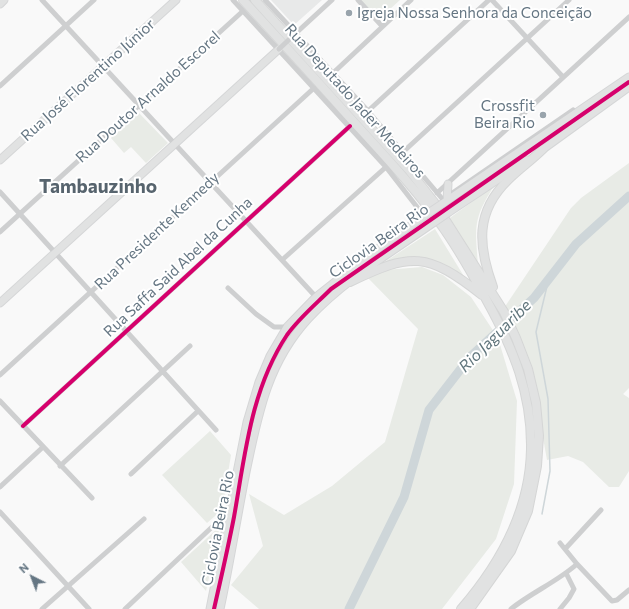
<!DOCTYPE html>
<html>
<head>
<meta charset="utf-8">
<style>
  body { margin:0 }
  #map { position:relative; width:629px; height:609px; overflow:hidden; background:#f9f9f9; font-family:Commissioner,sans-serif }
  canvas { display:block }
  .north { position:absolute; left:12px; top:557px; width:40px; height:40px; -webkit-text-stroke:3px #fff; paint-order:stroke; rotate:318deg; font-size:11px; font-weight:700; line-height:16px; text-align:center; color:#657683 }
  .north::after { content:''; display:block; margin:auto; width:14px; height:18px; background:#657683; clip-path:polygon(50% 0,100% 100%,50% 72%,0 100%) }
</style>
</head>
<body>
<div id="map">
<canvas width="629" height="609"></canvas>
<div class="north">N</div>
</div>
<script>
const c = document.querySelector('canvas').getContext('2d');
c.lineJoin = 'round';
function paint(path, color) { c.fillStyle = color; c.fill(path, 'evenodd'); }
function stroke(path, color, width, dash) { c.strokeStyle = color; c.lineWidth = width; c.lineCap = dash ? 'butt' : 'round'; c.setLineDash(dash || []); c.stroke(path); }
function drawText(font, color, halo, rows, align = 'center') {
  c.font = font + ' Commissioner,sans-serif'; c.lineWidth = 4; c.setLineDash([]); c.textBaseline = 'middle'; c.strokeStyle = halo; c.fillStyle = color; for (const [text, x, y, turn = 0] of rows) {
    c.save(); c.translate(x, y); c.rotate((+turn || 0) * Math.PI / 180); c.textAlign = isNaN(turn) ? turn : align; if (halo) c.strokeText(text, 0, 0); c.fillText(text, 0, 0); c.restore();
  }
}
paint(new Path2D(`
  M271,0H322L294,25Z`), '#e8e9e9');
paint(new Path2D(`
  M360,0H400L378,20Z
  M139,113L168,143L146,163L131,147L124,153L111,138Z
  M629,163V388L623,394L629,398V471L619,487H609L583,462L568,456L547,460L531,371L502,311L571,208L581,198Z
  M494,186C473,219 475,226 478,264L447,220Z
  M435,229L465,278C453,271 440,261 426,258C412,255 394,262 380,265Z
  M422,267L443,275L471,297L498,338L517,401L514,484L496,539L442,609H259L231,585L263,546L249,494L284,515L332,486L385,442L418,329L367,277L385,270Z
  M210,431L231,455L222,510L207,523L162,475Z
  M220,526L206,591L181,562Z`), '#e8ebe6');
stroke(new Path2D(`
  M542,514L550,471L548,399L536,332L549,278`), '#ced6d9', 1.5);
stroke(new Path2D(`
  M349,609L404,497L429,410L470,357L534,298L576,244L629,196`), '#ced6d9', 9);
const major = new Path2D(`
  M0,4L4,0
  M539,152L629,87
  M0,160L176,0
  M447,200L448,184
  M442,204L629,77
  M449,212L527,160
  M0,303L279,49
  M210,609L247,422L259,382L270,356L287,327L316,297L369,255L427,214
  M220,609C230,563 237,517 246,472C258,415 267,364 308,319C343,281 390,253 433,223`);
const highway = new Path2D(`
  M243,0C277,37 310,73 343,110C378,149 415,187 444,229C460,252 474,277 487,301C513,348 532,394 531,449C530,510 500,564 461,609
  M255,0L409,170L434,202L504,312L516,338L528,369L536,403L539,436L537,466L528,511L511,551L470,609
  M350,282C412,252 427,252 482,295
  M493,287C478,246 475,212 508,180C519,169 532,160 543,149`);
stroke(major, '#d5d6d7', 9);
stroke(highway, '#d5d6d6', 10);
stroke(new Path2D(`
  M42,0L316,297
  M233,0L386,167L424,216
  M265,0L368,111L445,202
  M358,0L382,26
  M492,0L563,77
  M295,34L332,0
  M332,74L411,0
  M0,86L94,0
  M368,111L489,0
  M403,152L569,0
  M0,192L216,430
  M437,193L629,17
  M448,196L573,110
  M0,232L243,11
  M282,260L386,167
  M228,288L256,314L274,327H287
  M0,375L314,88
  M0,401L92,498
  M23,426L350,126
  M60,466L190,346
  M131,474L198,411
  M0,487L43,447
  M0,512L89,609
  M560,543L577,564L612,601L617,600L629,590
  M565,549L601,510
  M42,609L144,519
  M125,609L229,511
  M511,609C532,592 557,582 577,564
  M560,609L569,598L574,589L566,573`), '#cecfd0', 5);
stroke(major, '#e1e2e2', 7);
stroke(highway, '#e1e2e2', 8);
const majorBridge = new Path2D(`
  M427,214L442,204
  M433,223L449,212`);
stroke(majorBridge, '#d5d6d7', 9, []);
stroke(new Path2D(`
  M279,49L295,34`), '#cecfd0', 5);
stroke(majorBridge, '#e1e2e2', 7);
stroke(new Path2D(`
  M23,426L350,126
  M214,609C221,578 228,548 234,517C245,455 251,389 287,335C299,318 316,304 331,289L629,82`), '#d6006c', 4);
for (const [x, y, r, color] of [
  [349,13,4,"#99a4ac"],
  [543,115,4,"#99a4ac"]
]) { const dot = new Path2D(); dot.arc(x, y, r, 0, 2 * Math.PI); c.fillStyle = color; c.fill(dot); stroke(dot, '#fff', 1.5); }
drawText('15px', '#657683', '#fff', [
  ["Igreja Nossa Senhora da Conceição",357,13],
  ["Crossfit",535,106,"right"],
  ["Beira Rio",535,123,"right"]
], 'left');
drawText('15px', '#657683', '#fff', [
  ["Rua José Florentino Júnior",88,80,-42],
  ["Rua Doutor Arnaldo Escorel",148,97,-42],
  ["Rua Deputado Jader Medeiros",355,101,48],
  ["Rua Presidente Kennedy",157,231,-43],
  ["Ciclovia Beira Rio",379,241,-35],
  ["Rua Saffa Said Abel da Cunha",178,267,-43],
  ["Ciclovia Beira Rio",218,528,-79]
]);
drawText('italic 16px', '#60757c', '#fff', [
  ["Rio Jaguaribe",495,336,-45]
]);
drawText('bold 19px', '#57646e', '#fff', [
  ["Tambauzinho",98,187]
]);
</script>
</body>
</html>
